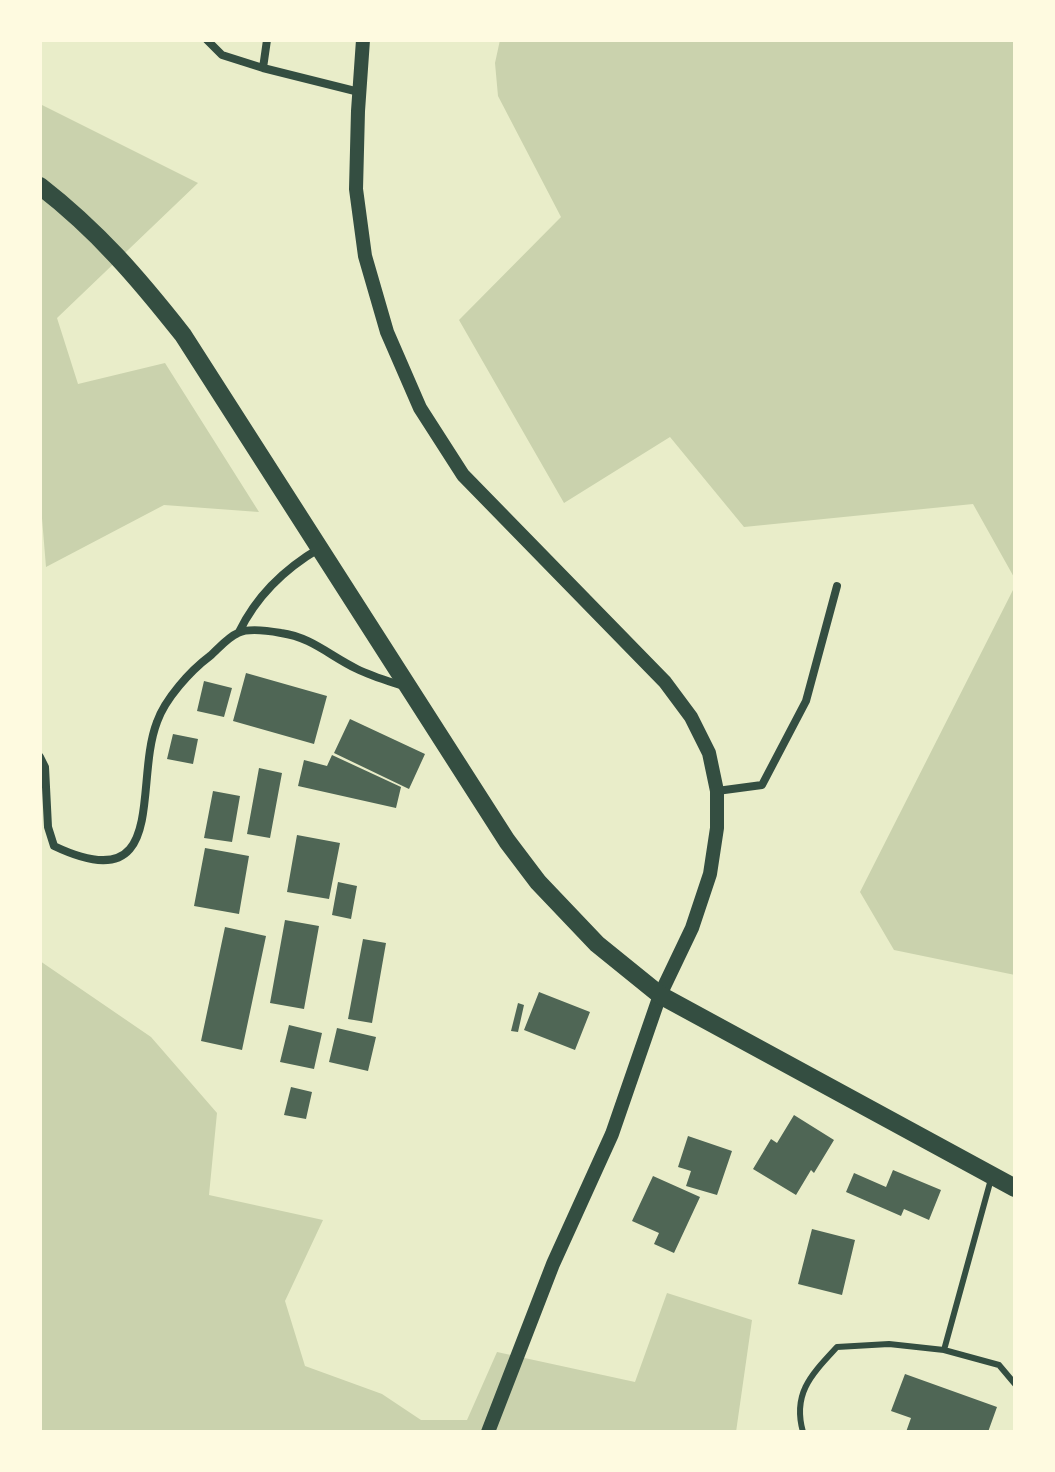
<!DOCTYPE html>
<html>
<head>
<meta charset="utf-8">
<style>
  body { margin:0 }
  #map { position:relative; width:1055px; height:1472px; overflow:hidden; background:#e9edc9; font-family:"Titillium Web",sans-serif }
  canvas { display:block }
  .frame { position:absolute; inset:0; border:42px solid #fefae0; pointer-events:none }
</style>
</head>
<body>
<div id="map">
<canvas width="1055" height="1472"></canvas>
<div class="frame"></div>
</div>
<script>
const c = document.querySelector('canvas').getContext('2d');
c.lineJoin = 'round';
function paint(path, color) { c.fillStyle = color; c.fill(path, 'evenodd'); }
function stroke(path, color, width, dash) { c.strokeStyle = color; c.lineWidth = width; c.lineCap = dash ? 'butt' : 'round'; c.setLineDash(dash || []); c.stroke(path); }
paint(new Path2D(`
  M500,40H1015V579L973,504L744,527L670,437L564,503L459,320L561,217L498,96L495,63Z
  M40,104L198,183L57,318L78,384L165,363L259,512L164,505L46,567L40,494Z
  M1015,586V975L894,950L860,892Z
  M40,961L151,1037L217,1113L209,1195L323,1220L285,1301L305,1366L382,1394L421,1420H467L497,1352L635,1382L667,1293L752,1320L736,1432H40Z`), '#cad2ad');
paint(new Path2D(`
  M246,673L327,696L314,744L233,721Z
  M204,681L232,688L224,717L197,711Z
  M350,719L425,754L409,789L334,753Z
  M173,734L198,739L193,764L167,759Z
  M332,755L401,787L396,808L298,786L304,760L327,766Z
  M259,768L282,773L270,838L247,834Z
  M213,791L240,796L232,842L204,838Z
  M297,835L340,843L329,899L287,892Z
  M205,848L249,856L239,914L194,906Z
  M338,882L357,886L351,919L332,915Z
  M285,920L319,926L304,1009L270,1003Z
  M225,927L266,936L242,1050L201,1041Z
  M363,939L386,943L372,1023L348,1019Z
  M539,992L590,1012L575,1050L524,1030Z
  M518,1003L524,1005L518,1032L511,1031Z
  M289,1025L322,1033L314,1069L280,1062Z
  M337,1028L376,1037L368,1071L329,1062Z
  M291,1087L312,1092L306,1119L284,1115Z
  M794,1115L834,1140L814,1173L811,1170L796,1195L753,1169L771,1139L777,1143Z
  M688,1136L732,1151L717,1195L686,1186L691,1171L678,1167Z
  M893,1170L941,1190L929,1220L904,1209L901,1216L846,1192L854,1173L886,1187Z
  M653,1176L700,1197L674,1253L654,1244L659,1233L632,1221Z
  M812,1229L855,1240L842,1295L798,1284Z
  M905,1374L997,1407L988,1432H906L911,1418L891,1411Z`), '#4f6655');
stroke(new Path2D(`
  M991,1179L944,1350L999,1365L1015,1384
  M803,1432C792,1393 812,1374 837,1347L889,1344L944,1350`), '#344e41', 6);
stroke(new Path2D(`
  M207,40L222,55L263,68
  M267,40L263,68L359,92
  M239,632C257,595 284,569 320,548
  M40,757L45,767L48,827L54,846C170,901 133,784 157,722C165,699 190,671 210,656C218,649 228,637 238,633C248,628 270,631 281,633C311,637 330,656 357,669C371,676 388,681 403,686
  M717,791L762,785L806,701L837,586`), '#344e41', 8);
stroke(new Path2D(`
  M363,40L358,111L356,189L365,256L387,332L420,408L463,475L665,682L691,717L709,753L717,791V828L710,874L692,928L660,995L612,1134L553,1264L488,1432`), '#344e41', 14);
stroke(new Path2D(`
  M40,186C98,231 138,278 183,335L507,841L538,882L597,944L660,995L1015,1188`), '#344e41', 18);
</script>
</body>
</html>
